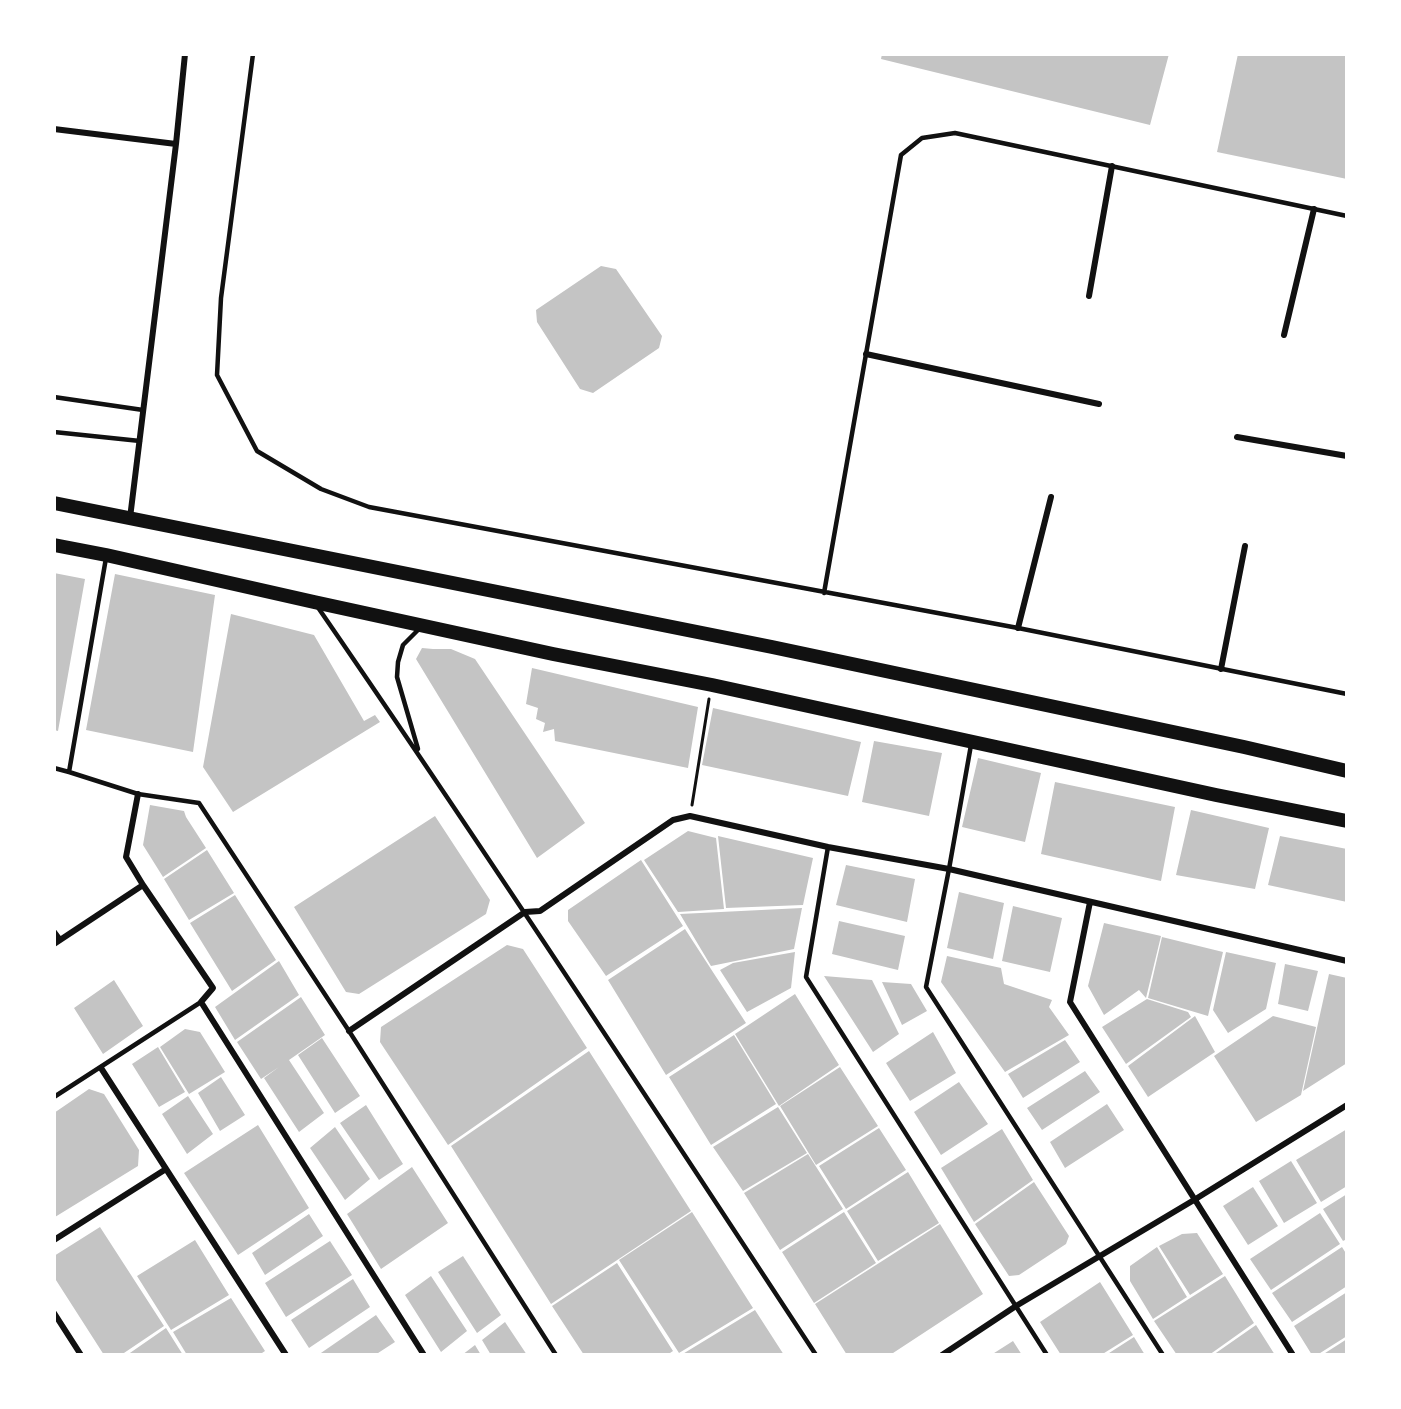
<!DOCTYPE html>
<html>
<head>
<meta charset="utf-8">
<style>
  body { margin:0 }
  #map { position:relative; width:1401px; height:1409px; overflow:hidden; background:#fff; font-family:Commissioner,sans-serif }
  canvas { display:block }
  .frame { position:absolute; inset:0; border:56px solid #fff; pointer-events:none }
</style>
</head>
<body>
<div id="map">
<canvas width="1401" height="1409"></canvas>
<div class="frame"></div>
</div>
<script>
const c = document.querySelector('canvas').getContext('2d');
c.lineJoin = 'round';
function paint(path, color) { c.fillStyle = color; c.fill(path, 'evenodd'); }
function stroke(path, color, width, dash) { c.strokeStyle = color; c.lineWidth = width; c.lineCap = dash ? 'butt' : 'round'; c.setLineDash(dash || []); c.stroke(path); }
paint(new Path2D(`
  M882,54H1169L1150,125L881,59Z
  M1238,54H1347V179L1217,152Z
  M601,266L616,269L662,336L659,348L593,393L580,389L537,322L536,310Z
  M54,573L85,579L58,731L54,730Z
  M115,574L215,595L193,752L86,730Z
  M231,614L314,635L364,721L375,715L380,722L233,812L203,767Z
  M422,648L433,649H451L475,659L585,823L537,858L416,659Z
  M532,668L698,707L688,768L555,741L554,729L543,732L545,723L536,719L538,708L526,704Z
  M713,708L861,742L848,796L702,765Z
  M874,741L942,753L929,816L862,802Z
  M978,758L1041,773L1025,842L962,827Z
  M1055,782L1175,807L1161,881L1041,854Z
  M150,805L184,811L186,817L206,848L163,877L143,845Z
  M1191,810L1269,828L1255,889L1176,875Z
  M435,816L490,900L486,914L359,994L346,992L294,907Z
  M688,831L716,838L724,909L678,912L644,860Z
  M718,836L813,858L803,905L726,908Z
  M1280,836L1347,849V902L1268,885Z
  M207,850L234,893L189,920L164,879Z
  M641,860L683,926L606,976L568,921V910Z
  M846,865L915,879L907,922L836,905Z
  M959,892L1004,903L993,959L947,948Z
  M235,895L276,960L232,991L190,923Z
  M1013,906L1062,918L1050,972L1002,961Z
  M802,908L794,949L711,966L680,914Z
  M839,921L905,936L898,970L832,954Z
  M1104,923L1161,936L1146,998L1139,990L1104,1015L1088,986Z
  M685,929L746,1023L666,1075L608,980Z
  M1162,937L1223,952L1208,1016L1148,998Z
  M507,945L523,949L587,1048L448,1145L380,1042L381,1027Z
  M795,952L791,988L747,1012L720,970L733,963Z
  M1226,952L1276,963L1266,1009L1228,1033L1213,1010Z
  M947,956L1001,968L1004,984L1052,1000L1049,1007L1069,1035L1005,1072L941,982Z
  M279,961L299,995L235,1040L215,1007Z
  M1285,964L1318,971L1308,1011L1278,1004Z
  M1329,974L1347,978V1063L1303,1091Z
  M824,976L872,980L899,1034L873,1052Z
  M114,980L143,1026L103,1054L74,1008Z
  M882,982L911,984L927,1011L902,1025Z
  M795,994L839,1065L779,1106L735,1034Z
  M301,997L325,1035L289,1060L324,1113L299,1132L264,1078L279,1067L261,1079L237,1042Z
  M1147,999L1188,1012L1191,1017L1126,1064L1102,1027Z
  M1195,1016L1215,1052L1148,1097L1128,1066Z
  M1273,1016L1316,1027L1301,1095L1256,1122L1214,1056Z
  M185,1029L200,1032L225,1072L189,1094L160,1047Z
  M933,1032L956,1073L910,1101L886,1063Z
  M734,1035L776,1104L711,1145L669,1077Z
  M322,1038L360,1096L335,1113L298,1055Z
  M1065,1040L1080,1062L1023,1098L1008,1074Z
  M158,1047L185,1092L159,1107L132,1064Z
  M589,1051L691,1211L551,1304L451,1146Z
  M840,1067L878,1126L816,1165L780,1106Z
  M1085,1071L1100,1092L1042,1130L1027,1108Z
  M221,1077L245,1115L220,1131L198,1093Z
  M959,1082L988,1124L941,1155L914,1112Z
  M89,1089L104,1094L139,1150L138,1166L55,1217L54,1215V1113Z
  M188,1096L213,1134L187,1154L162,1114Z
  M1107,1104L1124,1130L1065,1168L1050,1142Z
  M366,1105L403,1164L379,1180L340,1123Z
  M778,1107L807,1153L743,1191L713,1147Z
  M258,1125L309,1208L238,1255L184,1173Z
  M335,1127L370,1179L345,1200L310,1148Z
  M879,1128L906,1170L846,1209L819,1166Z
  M1002,1129L1033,1180L974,1222L941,1168Z
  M1347,1129V1186L1321,1202L1296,1160Z
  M808,1154L843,1209L780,1250L744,1193Z
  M1291,1161L1317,1203L1284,1223L1259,1181Z
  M412,1167L448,1223L381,1269L347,1214Z
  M908,1172L939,1223L878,1261L847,1211Z
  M1034,1182L1069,1236L1066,1244L1019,1275L1009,1276L975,1224Z
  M1253,1187L1278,1226L1248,1245L1223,1206Z
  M1347,1194V1239L1343,1241L1323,1209Z
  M692,1212L753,1308L679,1353L619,1260Z
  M844,1212L876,1263L814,1303L782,1252Z
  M1320,1213L1340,1244L1271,1290L1250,1259Z
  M309,1214L323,1236L265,1275L252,1253Z
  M940,1224L983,1294L890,1355H847L815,1304Z
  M100,1227L164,1326L121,1355H104L54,1277V1256Z
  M1197,1233L1223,1274L1190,1295L1159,1246L1182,1234Z
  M195,1240L229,1295L171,1330L137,1276Z
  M330,1241L352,1275L286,1317L265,1283Z
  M1157,1247L1187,1297L1153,1319L1130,1281V1266Z
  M1342,1247L1347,1255V1286L1292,1322L1272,1293Z
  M463,1256L501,1315L477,1333L438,1272Z
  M617,1263L673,1351L667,1355H584L552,1306Z
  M431,1276L467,1331L441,1352L405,1295Z
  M1225,1276L1254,1323L1209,1355H1177L1154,1321Z
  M353,1279L370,1307L309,1348L291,1320Z
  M1100,1282L1133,1335L1101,1355H1061L1040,1322Z
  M1347,1292V1336L1317,1355H1312L1294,1326Z
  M231,1298L265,1351L259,1355H187L173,1332Z
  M755,1310L784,1355H681Z
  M376,1315L395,1342L375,1355H318Z
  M505,1322L527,1355H491L482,1340Z
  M1256,1325L1275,1355H1213Z
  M166,1328L183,1355H127Z
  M1134,1337L1145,1355H1106Z
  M1347,1339V1355H1322Z
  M1013,1341L1022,1355H991Z
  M475,1345L481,1355H462Z`), '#c4c4c4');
stroke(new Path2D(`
  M692,805L709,699`), '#111', 3);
stroke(new Path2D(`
  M253,54L221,298L217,375L257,451L321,489L369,507L1018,628L1347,694
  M54,397L143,410
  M54,432L140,441
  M824,593L901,155L922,138L955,133L1347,216
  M317,606C487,853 651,1104 816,1355
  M971,745L949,869L926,987L1163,1355
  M418,749L397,677L398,662L403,645L421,627
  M54,768L69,772L138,794L199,803L349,1031L556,1355
  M69,772L106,558
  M828,847L806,977L1047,1355
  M54,1097L201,1002`), '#111', 4.5);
stroke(new Path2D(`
  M54,129L176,144
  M1089,296L1112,166
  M1284,335L1314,209
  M866,354L1099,404
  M1237,437L1347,456
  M130,518L176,144L185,54
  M1018,628L1051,497
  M1221,669L1245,546
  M138,794L126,857L143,885L213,988L201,1002L424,1355
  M1090,902L1070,1002L1293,1355
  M54,932L60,940
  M54,944L143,885
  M349,1031L525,912L540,911L673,820L690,816L828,847L949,869L1347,961
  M101,1068L286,1355
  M54,1240L166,1169
  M54,1313L81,1355
  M942,1355L1016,1306L1194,1200L1347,1105`), '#111', 6);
stroke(new Path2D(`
  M54,503L772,647L1244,747L1347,771
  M54,545L106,555L314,602L553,654L712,685L1216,795L1347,821`), '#111', 14);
</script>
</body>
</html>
